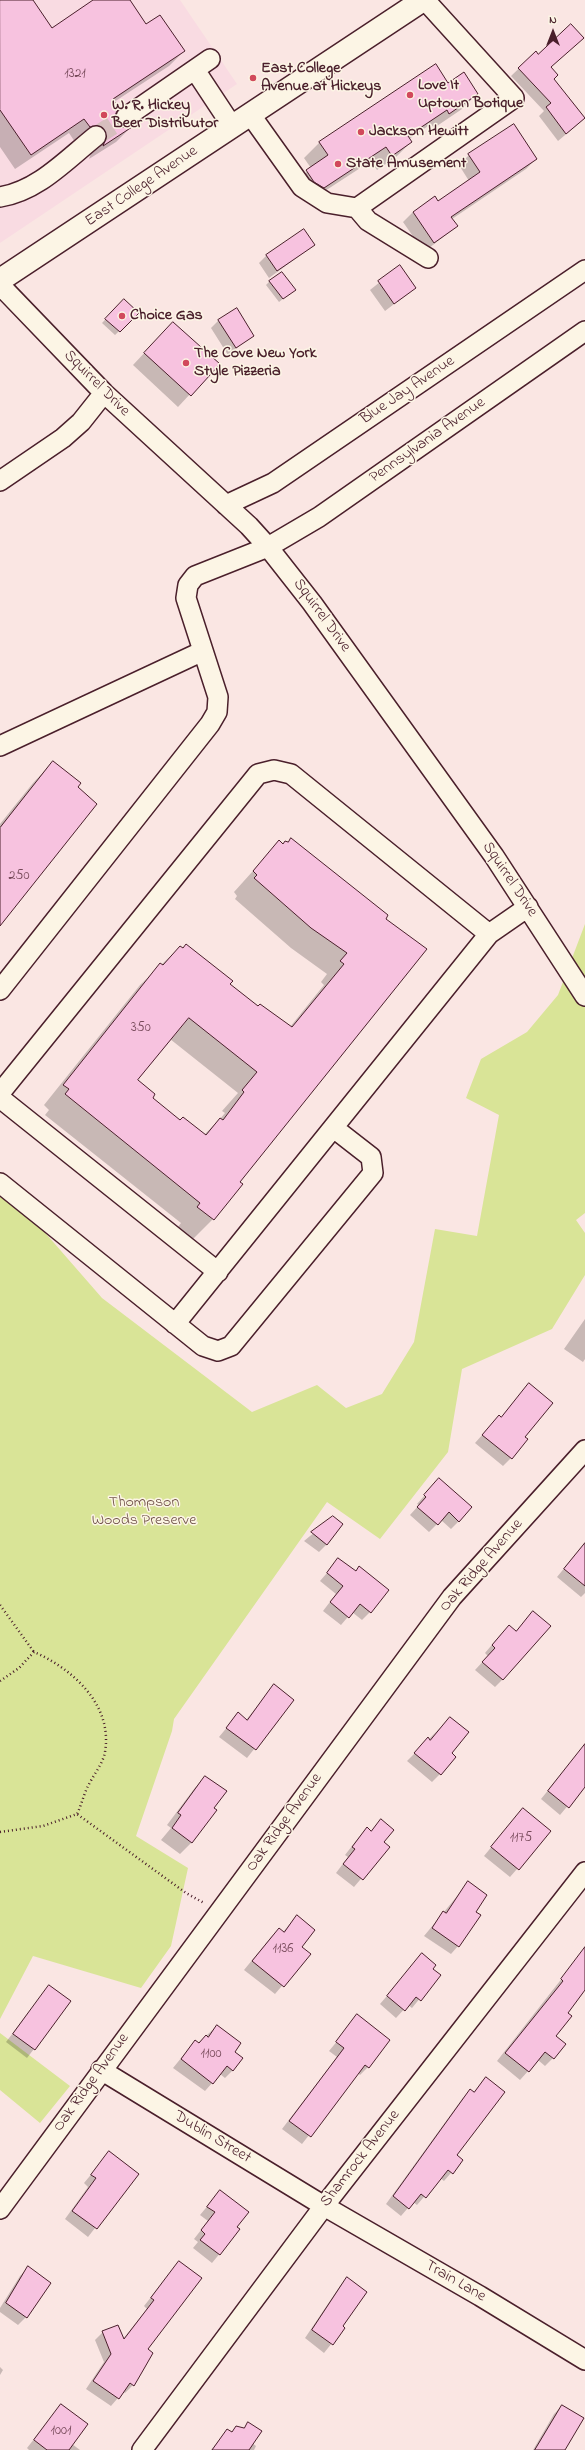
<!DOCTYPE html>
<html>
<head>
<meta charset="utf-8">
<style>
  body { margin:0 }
  #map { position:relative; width:585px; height:2450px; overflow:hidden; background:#fae6e3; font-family:"Indie Flower",sans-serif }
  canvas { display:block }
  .north { position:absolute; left:533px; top:12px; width:40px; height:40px; -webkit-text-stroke:3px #fcf5e5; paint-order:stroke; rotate:0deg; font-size:11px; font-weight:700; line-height:16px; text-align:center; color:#4a1f2b }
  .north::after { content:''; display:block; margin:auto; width:14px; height:18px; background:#4a1f2b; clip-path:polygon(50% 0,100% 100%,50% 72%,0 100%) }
</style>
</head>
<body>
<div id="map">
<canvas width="585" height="2450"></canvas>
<div class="north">N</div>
</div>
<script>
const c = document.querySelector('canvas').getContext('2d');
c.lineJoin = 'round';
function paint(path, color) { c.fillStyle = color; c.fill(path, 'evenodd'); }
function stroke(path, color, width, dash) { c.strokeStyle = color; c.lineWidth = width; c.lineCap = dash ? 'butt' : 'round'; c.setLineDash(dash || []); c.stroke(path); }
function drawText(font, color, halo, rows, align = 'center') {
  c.font = font + ' "Indie Flower",sans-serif'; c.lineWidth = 3; c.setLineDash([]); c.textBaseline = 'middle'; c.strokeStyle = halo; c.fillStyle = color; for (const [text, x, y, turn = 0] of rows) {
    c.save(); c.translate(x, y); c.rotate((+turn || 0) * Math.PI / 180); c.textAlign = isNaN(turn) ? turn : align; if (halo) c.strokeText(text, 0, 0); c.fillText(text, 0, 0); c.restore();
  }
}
paint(new Path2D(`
  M0,0H180L237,84L0,243Z`), '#f9dbe2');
paint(new Path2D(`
  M585,924V1213L576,1220L585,1233V1275L552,1329L462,1369L448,1452L380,1539L327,1502L174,1719L172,1731L136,1836L188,1868L171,1946L141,1988L33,1956L0,2019V1181L102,1298L252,1412L317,1385L346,1408L382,1394L414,1342L435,1229L477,1236L499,1115L466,1098L481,1059L527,1032L558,995Z
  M0,2033L70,2086L40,2123L0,2090Z`), '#d9e497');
paint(new Path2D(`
  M0,0H32L52,29L95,0H129L146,25L184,51L169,66L114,102L116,123L121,128H130L116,142L89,159L92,150L75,142L69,133L15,169L0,147Z
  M536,52L550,68L553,79L584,119L558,141L539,116L544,111L511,76Z
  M435,65L448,84L477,94L462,109L434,128L431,124L409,139L411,142L396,157L377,170L371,161L308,202L299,197L292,186L311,168L304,158L319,143Z
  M469,155L536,159L526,169L452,219L457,226L424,252L403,222L413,212L438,203L469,181L459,165Z
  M314,245L269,278L259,263L267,255Z
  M400,266L415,288L385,311L370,290Z
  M270,281L294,290L279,302L266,285Z
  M124,300L138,313L115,335L102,323Z
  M219,320L253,335L228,355L211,328Z
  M161,335L218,364L178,407L133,365Z
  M53,762L77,787L0,925V824L33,783Z
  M279,842L387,915L238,1182L213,1219L193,1239L178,1227L181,1223L45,1115L49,1110L44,1105L140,985L180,947L258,1008L290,1027L324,985L321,982L327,974L291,948L235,899L237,896L234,892ZM170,1039L238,1093L222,1111L225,1113L220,1119L204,1135L180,1121L151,1098L136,1081Z
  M585,1319V1359L583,1362L564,1349Z
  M499,1416L523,1437L511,1458L503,1466L475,1443Z
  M439,1479L459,1521L451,1529L441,1520L429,1532L410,1515L419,1505L417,1504Z
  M333,1517L327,1544L319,1552L304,1541Z
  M585,1543V1593L581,1597L557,1577Z
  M339,1559L370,1612L362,1620L352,1612L341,1625L323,1611L336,1594L320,1581Z
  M526,1620L503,1679L495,1687L475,1670L488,1656L485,1653L501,1634L515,1632Z
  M274,1686L293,1700L247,1758L219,1737L238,1714L246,1720Z
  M450,1718V1753L440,1774L432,1782L407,1761Z
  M577,1755L585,1761V1785L560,1815L541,1799Z
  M205,1777L213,1808L192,1842L180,1854L161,1840L171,1828L167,1825L194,1789Z
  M516,1817L550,1831L510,1877L484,1856Z
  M381,1821L382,1842L388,1847L354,1887L336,1873L348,1857L345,1855L359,1837L367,1829L370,1832Z
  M468,1883L474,1912L458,1946L451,1954L424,1936Z
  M297,1916L300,1947L309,1954L275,1994L244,1970L271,1937L279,1929L283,1932Z
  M585,1949V1989L567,2013L554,2036L553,2058L545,2066L538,2060L520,2080L497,2061Z
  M422,1955L431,1969L439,1975L412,2008L408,2005L396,2018L380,2004Z
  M49,1986L70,2002L27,2058L6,2042Z
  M358,2016L368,2067L360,2075L358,2073L302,2144L282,2129L337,2057L329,2051Z
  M217,2026L233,2052V2070L225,2078L220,2074L205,2091L173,2068L195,2041L198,2043Z
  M486,2078L455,2155L462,2160L444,2181L440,2178L417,2205L413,2202L401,2216L386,2204L462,2099L470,2091L473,2093Z
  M109,2153L137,2174L88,2237L65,2219L88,2187L84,2183Z
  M220,2191L239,2230L212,2263L193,2248L198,2242L194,2239L208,2221L200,2215Z
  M179,2262L133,2385L125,2393L123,2392L111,2406L86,2389L104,2362L95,2340L103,2332L123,2339L147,2309L144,2306Z
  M28,2268L26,2317L18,2325L0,2312V2308L20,2276Z
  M347,2278L341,2326L344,2328L324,2353L305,2338L340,2286Z
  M0,2367L3,2370L0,2375Z
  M61,2405L72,2444L80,2450H29L27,2448Z
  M562,2406L564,2450H533L554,2414Z
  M248,2424L252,2443L256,2446L254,2450H211L227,2430L231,2433L237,2427L243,2429Z`), '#0003');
const building = new Path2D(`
  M0,0H33L52,28L93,0H130L146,24L160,15L185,51L113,99L119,108L116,113L117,123L122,127H132L103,146L107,135L105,129L99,126L90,127L84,119L31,155L0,110Z
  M571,24L584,38L551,67L558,75L554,79L585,118L566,134L546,107L551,103L518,68L536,51L538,54Z
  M436,64L448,83L464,72L478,94L449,114L447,110L408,136L412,142L392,156L386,147L324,188L314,182L306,170L328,155L319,142Z
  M514,124L537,159L451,217L458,226L434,243L413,212L435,196L438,201L480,172L468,154Z
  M304,229L315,245L277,271L266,255Z
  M400,265L416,288L394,304L378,281Z
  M282,272L296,290L283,299L269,281Z
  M124,299L139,313L120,332L105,319Z
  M237,308L254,336L236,348L218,320Z
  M173,322L220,364L191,396L144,353Z
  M53,761L81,783L78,787L97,804L0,926V828Z
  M291,838L388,915L386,919L427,949L240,1182L243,1184L214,1220L197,1207L200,1203L65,1094L69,1089L63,1085L160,963L163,965L180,946L183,948L186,944L233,981L230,984L258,1006L260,1004L292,1027L344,964L340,961L347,953L311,928L254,878L257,875L253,871L279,840L283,844L285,841L288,842ZM189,1018L257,1072L242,1090L244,1092L223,1120L220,1118L206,1135L183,1117L180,1120L153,1098L155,1094L138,1080Z
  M529,1383L553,1403L525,1437L528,1439L512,1459L482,1435L499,1415L501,1417Z
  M439,1478L472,1507L459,1522L449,1512L438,1525L417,1507L426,1497L424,1495Z
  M333,1516L343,1524L327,1545L311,1532Z
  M585,1543V1586L564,1569Z
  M338,1558L356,1571L359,1566L389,1590L371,1613L360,1604L349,1618L330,1602L343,1586L327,1573Z
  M533,1611L551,1626L503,1680L482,1662L495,1648L492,1645L509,1625L516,1631Z
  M274,1684L294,1700L256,1750L226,1728L238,1712L247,1720Z
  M450,1717L469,1732L452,1753L456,1757L441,1775L414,1753L428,1737L430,1740Z
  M585,1744V1787L569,1808L548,1791Z
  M205,1776L227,1791L214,1808L217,1810L192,1843L172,1828L181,1815L178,1813Z
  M523,1808L551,1831L519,1870L491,1847Z
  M381,1819L394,1830L384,1842L390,1847L363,1880L343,1864L355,1849L352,1847L367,1827L371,1831Z
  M468,1881L487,1895L476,1912L481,1915L459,1947L432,1928L443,1911L446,1913Z
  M297,1915L315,1930L302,1947L311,1954L284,1987L252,1961L279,1928L284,1932Z
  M585,1947V1990L568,2013L572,2016L556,2036L566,2044L554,2059L545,2052L529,2072L505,2053L563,1981L561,1979Z
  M422,1953L436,1965L433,1969L441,1975L421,2001L416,1997L405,2011L387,1996Z
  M49,1985L71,2001L35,2050L13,2034Z
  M357,2014L390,2040L369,2068L365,2065L311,2137L289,2121L344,2048L336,2042Z
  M217,2025L241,2043L235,2052L243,2058L233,2071L227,2066L213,2084L181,2059L195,2040L199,2043L206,2035L208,2037Z
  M486,2077L505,2092L457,2155L463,2160L453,2174L448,2170L426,2198L421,2194L409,2209L393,2196L470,2089L474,2092Z
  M109,2151L139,2174L97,2229L72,2211L96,2178L91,2175Z
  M220,2190L249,2212L237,2227L240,2229L220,2255L200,2240L205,2234L201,2230L215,2212L207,2207Z
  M179,2261L202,2278L148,2349L153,2353L145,2367L134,2386L130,2383L119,2399L93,2381L111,2354L102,2331L118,2325L124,2339L154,2300L151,2298Z
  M28,2266L51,2283L27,2318L6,2303Z
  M347,2277L367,2292L343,2326L345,2328L333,2345L312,2330Z
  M61,2404L88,2424L69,2450H47L34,2440Z
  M562,2405L584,2418L565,2450H535Z
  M248,2422L262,2431L249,2450H212L227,2429L232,2432L236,2426L244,2428Z`);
paint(building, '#f7c2df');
stroke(building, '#4a1f2b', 1);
stroke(new Path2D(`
  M96,136L126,117`), '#d7bebe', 19, [19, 10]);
const minor = new Path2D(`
  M195,70L232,126
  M250,114L302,187L327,203L357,208L514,98L425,0
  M126,117L210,59
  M0,197C38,191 66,160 96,136
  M357,208L368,221L428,258
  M0,285L104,393L249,526L268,547L312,603L494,856L585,996
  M0,481L63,438L81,422L104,393
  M226,505L273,483L585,270
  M0,746L203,651
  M0,990L210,724L217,712L218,697L186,598L188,585L195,576L268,547L319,517L585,331
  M0,1093L258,774L274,770L291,774L489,934
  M0,1098L218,1272
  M0,1183L203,1346L218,1351L231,1346L373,1173L371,1157L335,1129
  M175,1324L489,934L528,907
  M101,2070L324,2206L480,2296L585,2360
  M0,2209L452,1597L585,1450
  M142,2450L324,2206L585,1872`);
const major = new Path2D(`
  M0,280L423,0`);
stroke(minor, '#4a1f2b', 22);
stroke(major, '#4a1f2b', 25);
stroke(new Path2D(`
  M0,1605L34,1652
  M0,1681L19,1668L34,1652C73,1669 113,1705 105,1752C103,1764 92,1777 87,1788C83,1797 81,1806 77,1814
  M0,1832L43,1826L77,1814L186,1893L204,1903`), '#4a1f2b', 2.5, [1, 3]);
stroke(minor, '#fcf5e5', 19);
stroke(major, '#fcf5e5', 22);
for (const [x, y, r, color] of [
  [253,78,4,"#d1495b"],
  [410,95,4,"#d1495b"],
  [104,115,4,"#d1495b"],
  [361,132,4,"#d1495b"],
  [338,164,4,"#d1495b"],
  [122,316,4,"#d1495b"],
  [186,363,4,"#d1495b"]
]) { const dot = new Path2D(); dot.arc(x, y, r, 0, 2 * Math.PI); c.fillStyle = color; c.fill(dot); stroke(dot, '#fcf5e5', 1.5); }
drawText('14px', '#754858', null, [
  ["1321",75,75],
  ["250",19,877],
  ["350",141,1029],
  ["1175",521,1839],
  ["1136",283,1950],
  ["1100",211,2055],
  ["1001",61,2432]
]);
drawText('bold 16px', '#4a1f2b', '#fcf5e5', [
  ["East College",261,69],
  ["Avenue at Hickeys",261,87],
  ["Love It",418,86],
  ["Uptown Botique",418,104],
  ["W. R. Hickey",112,106],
  ["Beer Distributor",112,124],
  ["Jackson Hewitt",369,132],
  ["State Amusement",346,164],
  ["Choice Gas",130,316],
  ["The Cove New York",194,354],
  ["Style Pizzeria",194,372]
], 'left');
drawText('16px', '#4a1f2b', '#fcf5e5', [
  ["East College Avenue",142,187,-34],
  ["Squirrel Drive",96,384,45],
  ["Blue Jay Avenue",408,391,-34],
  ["Pennsylvania Avenue",428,441,-35],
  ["Squirrel Drive",321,616,54],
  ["Squirrel Drive",509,880,56],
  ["Oak Ridge Avenue",482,1566,-49],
  ["Oak Ridge Avenue",285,1823,-54],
  ["Oak Ridge Avenue",92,2083,-54],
  ["Dublin Street",212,2138,31],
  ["Shamrock Avenue",361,2159,-52],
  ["Train Lane",455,2282,30]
]);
drawText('16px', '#6e5046', '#fcf5e5', [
  ["Thompson",144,1503],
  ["Woods Preserve",144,1521]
]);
</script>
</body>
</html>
